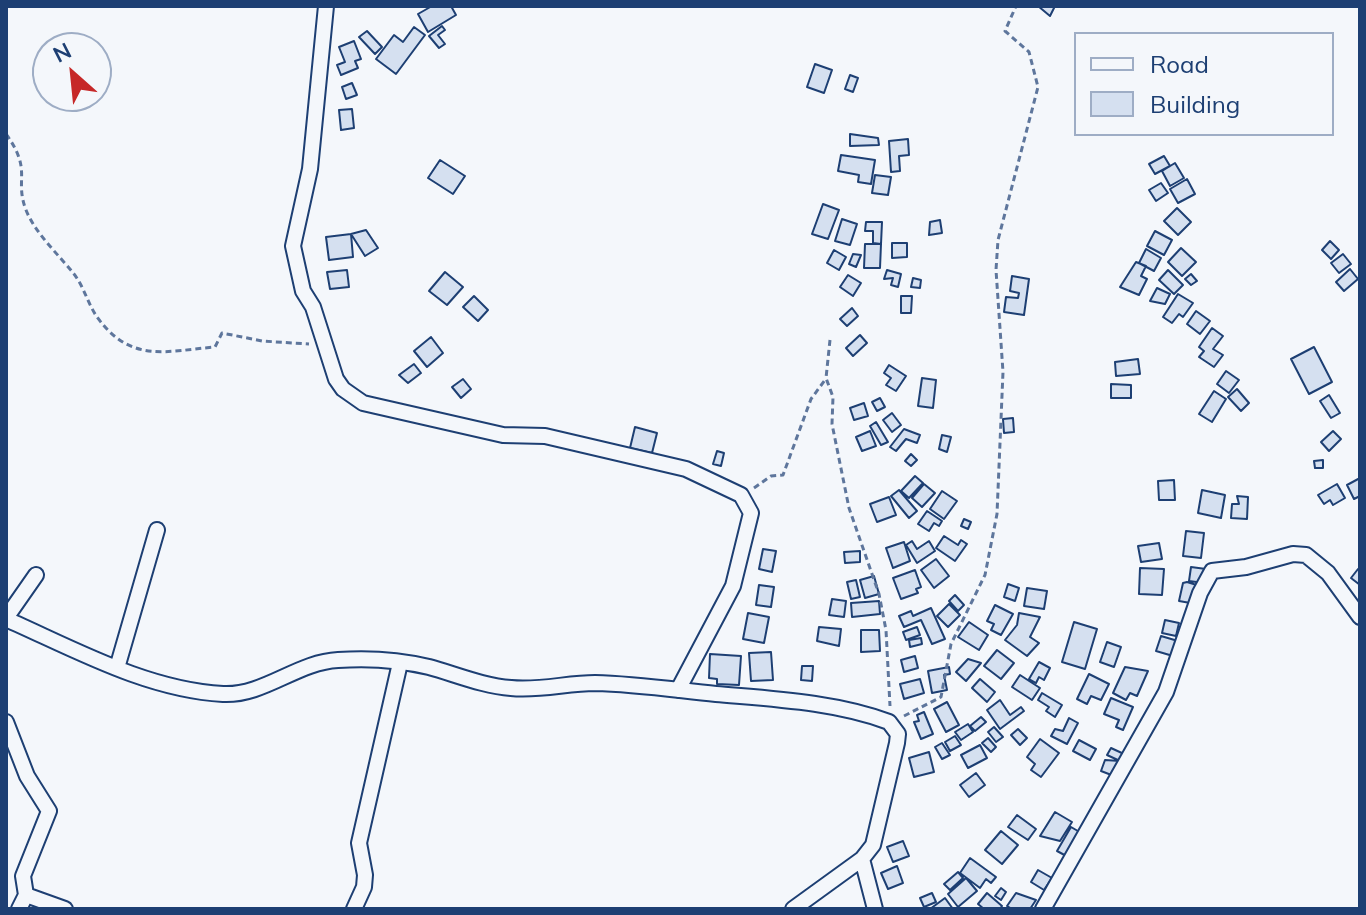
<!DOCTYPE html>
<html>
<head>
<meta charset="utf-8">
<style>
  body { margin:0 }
  #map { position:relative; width:1366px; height:915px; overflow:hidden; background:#f4f7fb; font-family:Mulish,sans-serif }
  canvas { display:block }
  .frame { position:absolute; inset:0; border:8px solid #1d3f73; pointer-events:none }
  .legend { position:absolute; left:1074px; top:32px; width:260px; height:104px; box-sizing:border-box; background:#f4f7fb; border:2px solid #9eadc5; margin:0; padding:10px 14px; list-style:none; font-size:24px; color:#1d3f73 }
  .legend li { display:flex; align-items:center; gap:16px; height:40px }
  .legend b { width:40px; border:2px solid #9eadc5 }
  .north { position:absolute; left:32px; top:32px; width:80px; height:80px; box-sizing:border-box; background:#f4f7fb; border:2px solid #9eadc5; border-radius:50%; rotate:333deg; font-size:22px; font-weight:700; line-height:32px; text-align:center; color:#1d3f73 }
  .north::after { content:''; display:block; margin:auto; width:28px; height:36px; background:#c62828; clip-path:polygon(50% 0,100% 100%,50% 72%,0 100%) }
</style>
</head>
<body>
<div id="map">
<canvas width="1366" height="915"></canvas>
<div class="frame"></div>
<ul class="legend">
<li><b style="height:10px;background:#f4f7fb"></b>Road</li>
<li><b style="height:22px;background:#d5e0f0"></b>Building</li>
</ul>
<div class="north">N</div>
</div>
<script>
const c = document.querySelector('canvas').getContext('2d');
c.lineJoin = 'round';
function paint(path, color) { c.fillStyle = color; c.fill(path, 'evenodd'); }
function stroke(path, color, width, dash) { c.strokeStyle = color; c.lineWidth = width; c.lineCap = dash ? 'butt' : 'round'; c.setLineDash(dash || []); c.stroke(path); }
const building = new Path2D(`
  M432,6H451L456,15L428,32L418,14Z
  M1038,6H1055L1050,16Z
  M442,26L445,30L438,35L445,44L439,48L429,36Z
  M414,27L425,35L396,74L376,59L394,35L403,42Z
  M367,31L382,47L375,54L359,37Z
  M354,41L361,59L355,61L358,68L341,75L337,65L345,62L339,47Z
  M815,64L832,70L824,93L807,87Z
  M850,75L858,78L853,92L845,89Z
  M352,83L357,95L346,99L342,87Z
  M352,109L354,128L341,130L339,110Z
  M850,134L878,138L879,145L850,146Z
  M908,139L909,155L899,156L900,171L891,172L889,141Z
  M841,155L875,160L871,184L858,182L859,175L838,171Z
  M1164,156L1170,166L1155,174L1149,164Z
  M440,160L465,176L453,194L428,178Z
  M1175,163L1184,178L1170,186L1162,171Z
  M875,175L891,177L888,195L872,193Z
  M1187,179L1195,194L1178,203L1170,189Z
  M1161,183L1168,193L1156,201L1149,190Z
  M823,204L839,210L828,239L812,234Z
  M1177,208L1191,222L1178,235L1164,221Z
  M842,219L857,224L850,245L835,241Z
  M940,220L942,233L929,235L930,222Z
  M866,222H882L881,244L873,243V231H865Z
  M366,230L378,248L365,256L351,234Z
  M1155,231L1172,240L1164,255L1147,246Z
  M351,234L353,257L329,260L326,237Z
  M1330,241L1339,250L1331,259L1322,250Z
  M892,243H907V257L892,258Z
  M865,244H881L880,268H864Z
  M1181,248L1196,262L1182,276L1168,262Z
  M1146,249L1161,258L1154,271L1139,263Z
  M834,250L846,257L839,270L827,263Z
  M853,254L861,255L856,267L849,264Z
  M1343,254L1351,264L1339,273L1331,263Z
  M1136,262L1146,266L1141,276L1147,279L1139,295L1120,287Z
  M1350,269L1358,279L1344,291L1336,282Z
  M347,270L349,287L330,289L327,272Z
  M887,270L901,274L898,287L891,285L893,278L884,279Z
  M1168,270L1183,285L1174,294L1159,280Z
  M445,272L463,287L447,305L429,291Z
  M1191,274L1197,281L1191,285L1185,279Z
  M848,275L861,283L853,296L840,287Z
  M1012,276L1029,279L1024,315L1004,312L1006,297L1018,298L1019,293L1010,291Z
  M913,278L921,280L920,288L911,287Z
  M1157,288L1170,294L1165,304L1150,301Z
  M1178,294L1193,303L1183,317L1179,314L1172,323L1163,317Z
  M474,296L488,310L478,321L463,307Z
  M901,296H912L911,313H901Z
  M852,308L858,316L847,326L840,319Z
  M1196,311L1210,321L1200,334L1187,324Z
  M1212,328L1223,336L1213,349L1223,355L1214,367L1199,357L1204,351L1199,347Z
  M860,335L867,343L853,356L846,348Z
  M431,337L443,353L427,367L414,351Z
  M1314,347L1332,382L1309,394L1291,359Z
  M1138,359L1140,374L1116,376L1115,362Z
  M414,364L421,373L408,383L399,375Z
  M889,365L906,376L896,391L886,385L891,378L884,373Z
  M1226,371L1239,380L1229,393L1217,384Z
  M922,378L936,380L933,408L918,406Z
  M463,379L471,389L461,398L452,387Z
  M1111,384L1131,385V398H1111Z
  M1237,389L1249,403L1241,411L1228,397Z
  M1214,391L1226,399L1212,422L1199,414Z
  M1329,395L1340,413L1331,418L1320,401Z
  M880,398L885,407L877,411L872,402Z
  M864,403L868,416L854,420L850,408Z
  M892,413L901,425L892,432L883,420Z
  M1013,418L1014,432L1004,433L1003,419Z
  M876,422L888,442L881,445L870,426Z
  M635,427L657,433L652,453L630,448Z
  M904,429L920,435L917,443L906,439L896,451L890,447Z
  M870,431L876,446L862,451L856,437Z
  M1333,431L1341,439L1329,451L1321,442Z
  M942,435L951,437L947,452L939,449Z
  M717,451L724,453L721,466L713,464Z
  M911,454L917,460L911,466L905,461Z
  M1323,460V468H1315L1314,461Z
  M915,476L923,483L909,498L901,491Z
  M1360,478V496L1354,499L1347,485Z
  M1174,480L1175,500H1159L1158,481Z
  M924,484L935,493L922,507L912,498Z
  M1337,484L1345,498L1333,505L1330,500L1324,504L1318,495Z
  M899,490L917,511L909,518L891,496Z
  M1202,490L1225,495L1221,518L1198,513Z
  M942,491L957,501L944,519L930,509Z
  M1237,496L1248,497L1247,519L1231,518L1232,504H1239Z
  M889,497L896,515L877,522L870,504Z
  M927,511L942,521L939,526L934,523L929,531L918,524Z
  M964,519L971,522L968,529L961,526Z
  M1186,531L1204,533L1201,558L1183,556Z
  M944,536L958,545L961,540L967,544L955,561L936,548Z
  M912,541L917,549L929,541L935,551L917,563L906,545Z
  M904,542L910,561L893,568L886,548Z
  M1159,543L1162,559L1141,562L1138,546Z
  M763,549L776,551L772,572L759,569Z
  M860,551V562L845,563L844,552Z
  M936,559L949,576L934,588L921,570Z
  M1191,567L1206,569L1204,583L1189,581Z
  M1140,568L1164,569L1162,595L1139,594Z
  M1358,569L1360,570V585L1351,578Z
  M915,570L921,587L916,589L918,593L901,599L893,578Z
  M874,576L879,594L865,598L860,580Z
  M856,580L860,597L851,599L847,582Z
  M1187,582L1200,586L1196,604L1179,601L1183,583Z
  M1008,584L1019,588L1015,601L1004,597Z
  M759,585L774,587L771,607L756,605Z
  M1027,588L1047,591L1044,609L1024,606Z
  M955,595L964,605L958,611L949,601Z
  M832,599L846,601L844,617L829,615Z
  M879,601L880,614L852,617L851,603Z
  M949,604L960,615L948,627L937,616Z
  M995,605L1013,614L1001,635L991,630L994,624L987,621Z
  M931,608L945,639L932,644L921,620L904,627L899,616L911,611L913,616Z
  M748,613L769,617L764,643L743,639Z
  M1019,613L1040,617L1030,637L1039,643L1027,656L1005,640L1017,625Z
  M1165,620L1179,623L1176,636L1162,633Z
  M969,622L988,635L979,650L958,637Z
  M1074,622L1097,629L1085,669L1062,662Z
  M819,627L841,629L839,646L817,641Z
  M917,627L920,635L906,640L903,632Z
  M861,630H879L880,651L861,652Z
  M1161,636L1178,641L1173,656L1156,651Z
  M921,638L922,644L910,647L909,640Z
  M1107,642L1121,647L1114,667L1100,662Z
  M997,650L1014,663L1001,679L984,666Z
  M771,652L773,680L751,681L749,653Z
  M710,654L741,656L739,685L717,684V679L709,678Z
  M915,656L918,668L904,672L901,660Z
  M968,659L981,663L966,681L956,672Z
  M1039,662L1050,668L1044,680L1039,677L1036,683L1029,679Z
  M802,666H813L812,681L801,680Z
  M949,667L950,674L944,675L947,690L932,693L928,671Z
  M1125,667L1148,671L1137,696L1130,693L1126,700L1113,693Z
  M1089,674L1109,684L1101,700L1091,696L1087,704L1077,699Z
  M1020,675L1040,688L1032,700L1012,687Z
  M920,679L924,693L904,699L900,684Z
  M980,679L995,692L987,702L972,688Z
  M1042,693L1062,705L1055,717L1046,711L1049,707L1038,700Z
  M1111,698L1133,707L1123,730L1116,727L1119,720L1104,714Z
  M1000,700L1010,715L1021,707L1024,711L1000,729L987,710Z
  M947,702L959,725L946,732L934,709Z
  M924,712L933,734L921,739L914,722L919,721L917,715Z
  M981,717L986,722L975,731L970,726Z
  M1069,718L1078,723L1067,744L1051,736L1055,729L1063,731Z
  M968,724L973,732L961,740L955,732Z
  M994,727L1003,737L996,742L988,732Z
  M1018,729L1027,738L1020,745L1011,735Z
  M955,736L961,745L950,751L945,742Z
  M988,738L996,747L991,752L982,743Z
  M1040,739L1059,753L1041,777L1031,770L1035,764L1027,757Z
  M1079,740L1096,749L1090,760L1073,751Z
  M942,743L950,755L942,759L935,747Z
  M980,745L987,758L968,768L961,755Z
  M1111,748L1124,754L1120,761L1107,755Z
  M929,752L934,772L914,777L909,758Z
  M1105,760L1120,761L1114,776L1101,771Z
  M976,773L985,785L969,797L960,785Z
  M1055,812L1072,822L1060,841L1040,836Z
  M1017,815L1036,829L1028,840L1008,827Z
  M1071,827L1083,834L1070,858L1057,851Z
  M1001,831L1018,845L1002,864L985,850Z
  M903,841L909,856L893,862L887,847Z
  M970,858L996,877L991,883L986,879L980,888L960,873Z
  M897,866L903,883L888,889L881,873Z
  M1038,870L1052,878L1044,890L1031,882Z
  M958,872L963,878L950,890L944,884Z
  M966,878L977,891L958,907L948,894Z
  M1001,888L1006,892L1001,900L995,896Z
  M932,893L936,902L924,907L920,898Z
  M987,893L1002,906L1000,909H984L978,904Z
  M1016,893L1036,900L1030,909H1012L1007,906Z
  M945,898L953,909H930Z`);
paint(building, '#d5e0f0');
stroke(building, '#1d3f73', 2);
const minor = new Path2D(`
  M326,6L310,169L293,246L303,291L313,307L336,379L343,389L363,403L376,406L503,435L545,436L686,469L741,495L751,513L733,586L678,690
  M6,618L36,575
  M6,619C74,649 147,690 223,694C264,696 297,662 338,660C367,658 400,660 429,667C455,674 483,686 511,688C540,691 567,683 595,683C636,684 676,690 716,694C773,699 836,702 889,722L898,734L897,743L873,845L862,859L793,909
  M117,668L157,530
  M6,722L27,776L49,811L23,876L26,895L19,909
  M862,859L875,909
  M26,895L65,909
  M354,909L364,887L365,875L359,843L400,663
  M1043,909L1166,692L1200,593L1212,571L1246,567L1293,554L1306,555L1328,573L1360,617`);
stroke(minor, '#1d3f73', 18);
stroke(new Path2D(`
  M6,134C33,171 14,179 26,210C35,233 58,254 74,274C84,287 88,304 97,317C131,364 166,351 215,347L222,333L262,341L309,344
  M830,340L826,378L833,397L832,424L849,508L879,594L886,630L890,706
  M754,488L771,476L783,475L811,399L825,380
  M904,716L941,697L951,644L985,575L997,514L1003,372L996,270L998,240L1038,87L1029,52L1005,31L1016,6`), '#5e769c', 3, [6, 4]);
stroke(minor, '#f4f7fb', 14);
</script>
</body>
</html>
